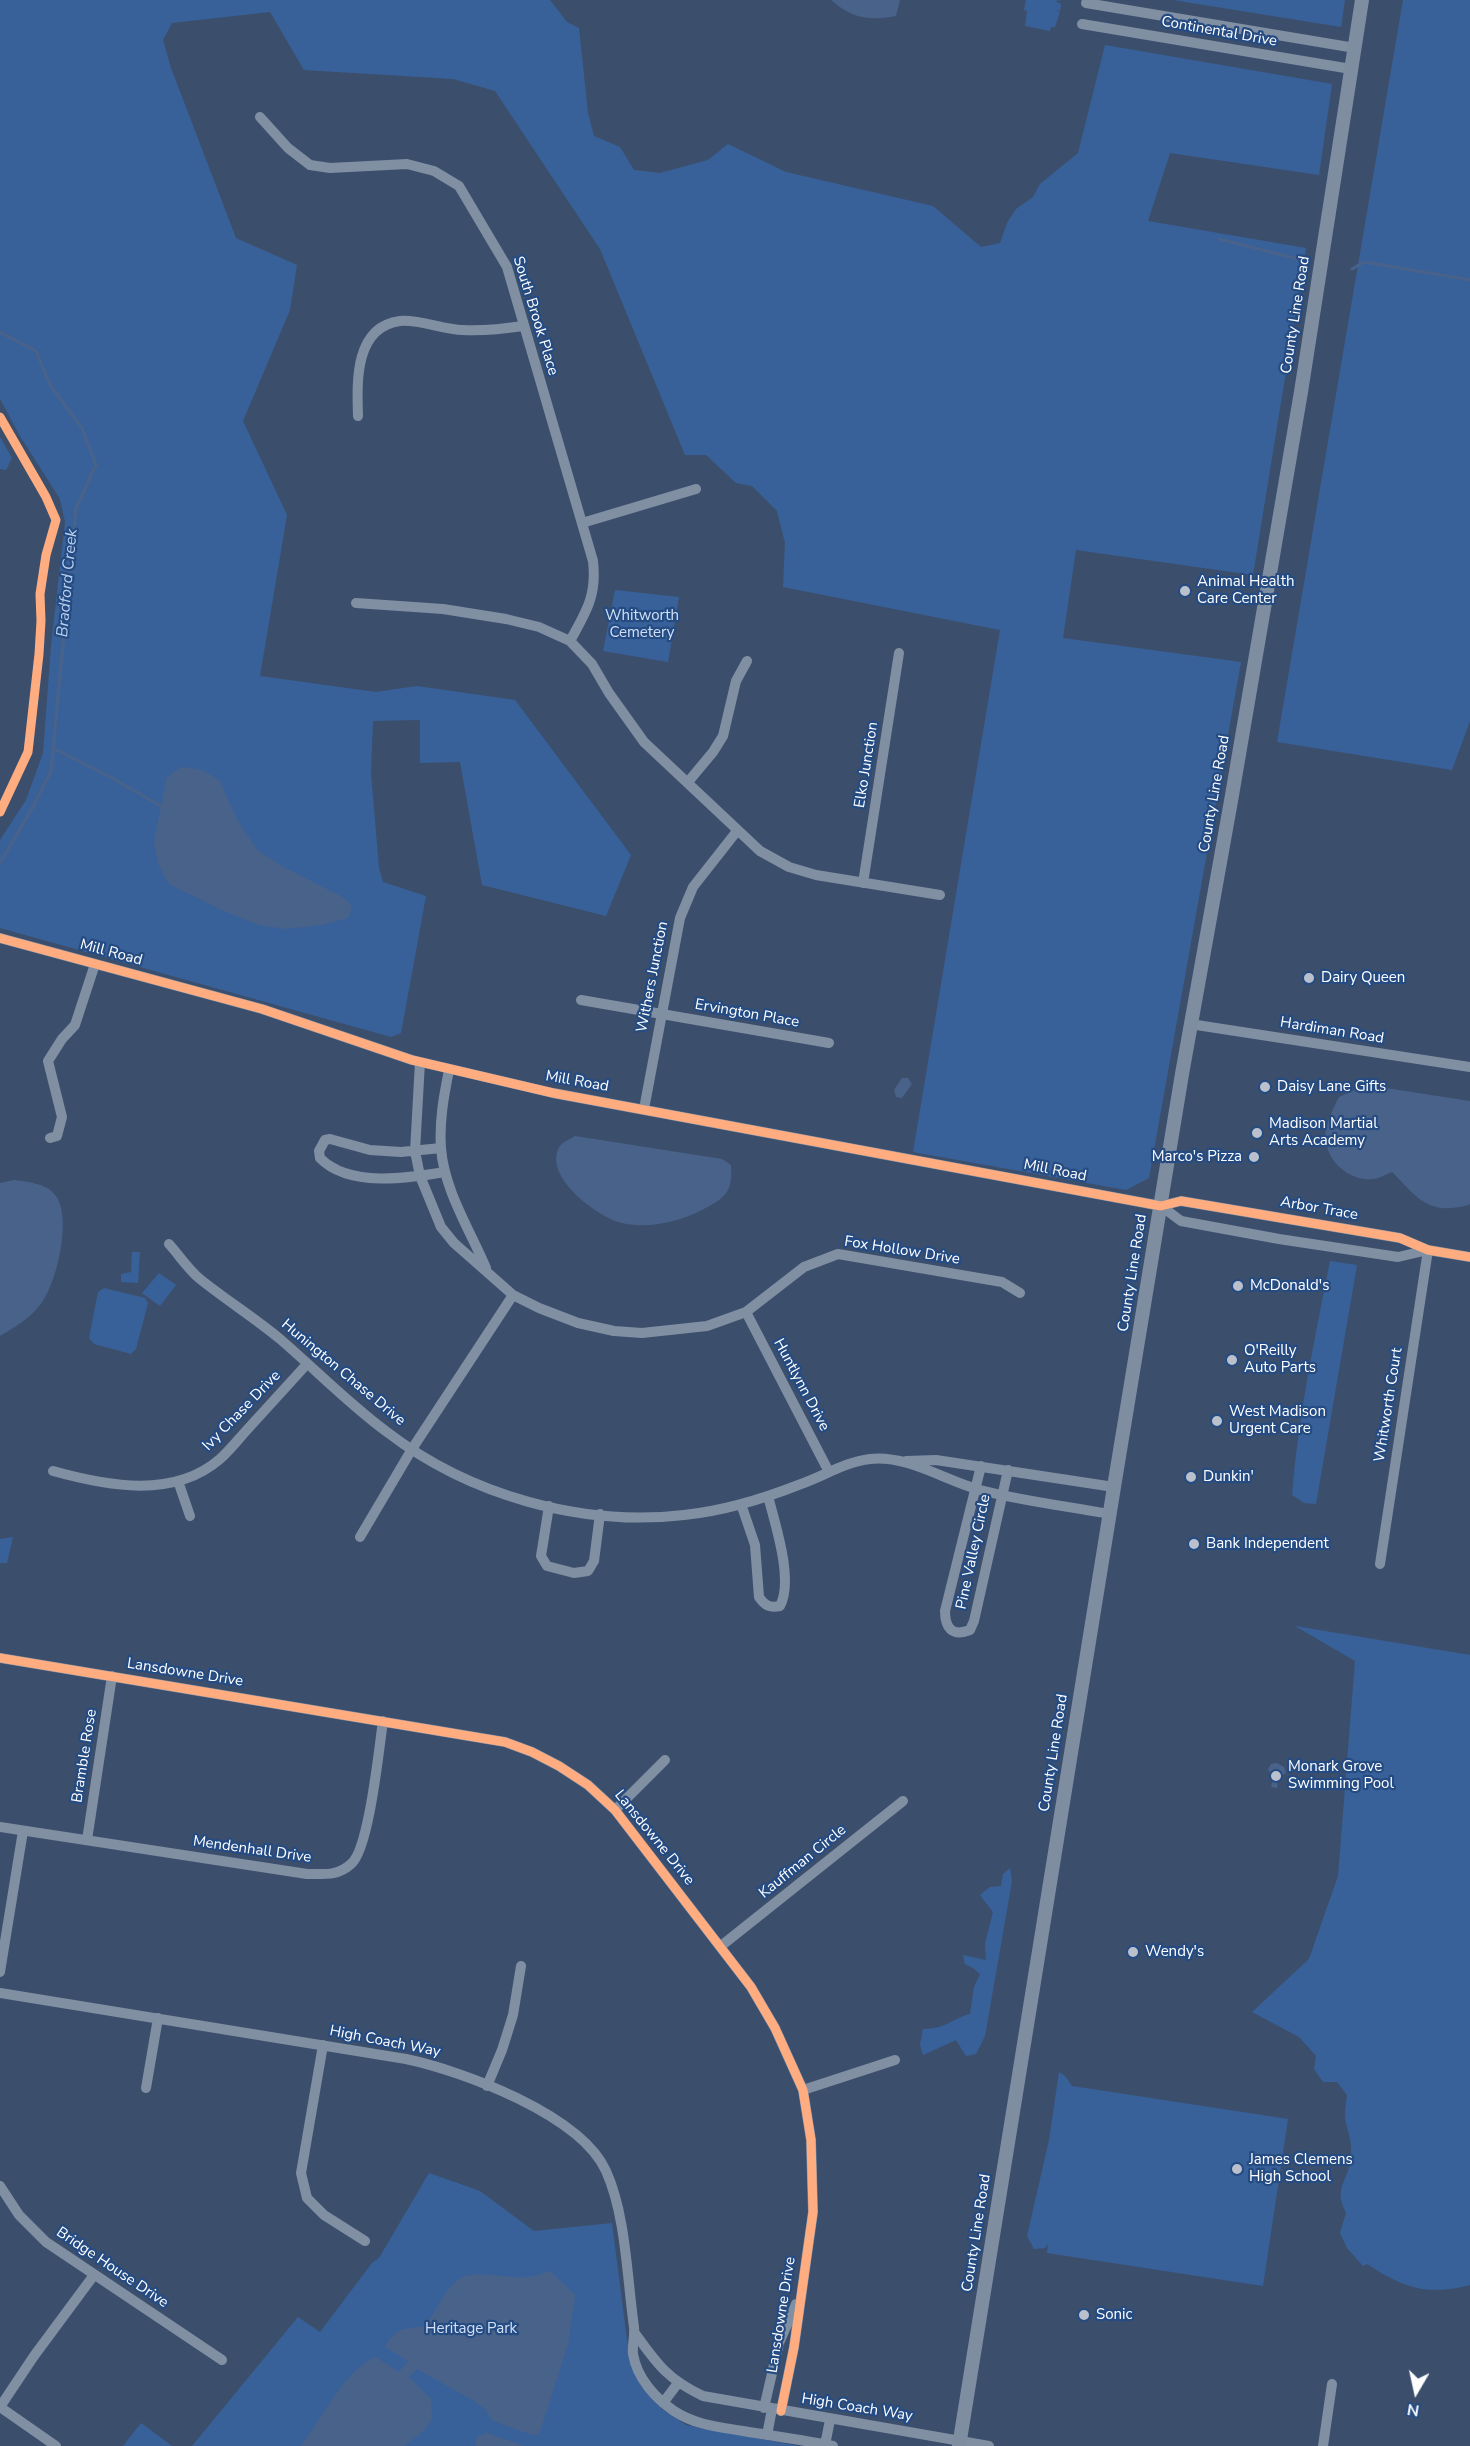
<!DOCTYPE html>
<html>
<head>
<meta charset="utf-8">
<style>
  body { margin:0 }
  #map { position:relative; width:1470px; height:2446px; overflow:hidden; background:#3b4f6d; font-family:"Nunito Sans",sans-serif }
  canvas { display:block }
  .north { position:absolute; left:1386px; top:2362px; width:60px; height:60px; -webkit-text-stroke:4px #254b83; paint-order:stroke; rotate:189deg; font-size:16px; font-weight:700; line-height:24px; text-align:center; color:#fff }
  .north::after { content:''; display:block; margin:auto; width:21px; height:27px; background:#fff; clip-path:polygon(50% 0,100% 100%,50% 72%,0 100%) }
</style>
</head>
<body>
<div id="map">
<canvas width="1470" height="2446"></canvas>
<div class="north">N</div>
</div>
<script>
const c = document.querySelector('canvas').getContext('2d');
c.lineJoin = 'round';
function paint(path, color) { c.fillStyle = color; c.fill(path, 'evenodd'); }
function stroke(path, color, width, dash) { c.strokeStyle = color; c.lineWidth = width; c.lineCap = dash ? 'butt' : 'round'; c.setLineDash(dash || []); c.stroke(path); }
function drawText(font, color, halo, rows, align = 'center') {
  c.font = font + ' "Nunito Sans",sans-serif'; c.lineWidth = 4.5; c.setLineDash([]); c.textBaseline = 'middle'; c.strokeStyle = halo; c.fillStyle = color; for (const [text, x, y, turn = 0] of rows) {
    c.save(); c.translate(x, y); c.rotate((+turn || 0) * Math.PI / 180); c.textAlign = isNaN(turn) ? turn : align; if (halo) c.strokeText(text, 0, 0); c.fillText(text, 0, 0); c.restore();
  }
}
paint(new Path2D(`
  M0,0H550L567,22L579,28L588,113L594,136L620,147L634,170L660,173L708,160L728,144L786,172L933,206L981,247L1000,243L1007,223L1016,209L1033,197L1040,184L1078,153L1105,45L1332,84L1319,175L1170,153L1148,221L1306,248L1253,575L1076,550L1063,638L1241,662L1149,1178L1126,1190L913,1152L1000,630L783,587L785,543L777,511L752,486L736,483L706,455H685L600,249L495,91L453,79L304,70L270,12L172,23L163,40L171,68L236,238L297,265L290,310L243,421L287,515L260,676L376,692L417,686L515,700L631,855L606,916L482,885L460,762L420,763V720L373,721L371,773L379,868L383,882L426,896L401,1033L391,1037L0,928V840L26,800L43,753L51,646L65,522L60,499L20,436L0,399Z
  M1026,0H1063L1055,1L1061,4L1060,11L1054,10L1060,12L1055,27H1051L1050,31L1025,26L1027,11L1024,10Z
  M1173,0H1345L1341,27Z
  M1403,0H1470V721L1452,770L1277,742Z
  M0,437L12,458L6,470L0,469Z
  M615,590L679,597L668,662L603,651Z
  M132,1252H140L138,1283L121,1282V1274L131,1272Z
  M1330,1261L1357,1265L1316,1504L1304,1503L1292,1495C1298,1416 1315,1338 1330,1261Z
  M159,1273L176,1285L160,1306L142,1293Z
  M104,1288L145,1298L148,1303L136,1349L131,1354L94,1344L89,1338L98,1292Z
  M13,1537L7,1563H0V1539Z
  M1295,1626L1470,1655V2285C1426,2296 1404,2288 1367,2264L1363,2266L1347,2248L1340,2233L1346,2213C1332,2185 1350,2182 1351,2155C1352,2144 1349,2134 1346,2123C1344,2114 1346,2104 1347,2095L1337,2082H1323L1314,2069L1316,2056L1299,2037L1252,2012L1309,1959L1338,1876L1355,1661Z
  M1010,1868L1012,1881L985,2036L976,2054L966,2056L956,2040L923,2055L920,2045L923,2029C946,2029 951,2019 970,2014L974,1987L980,1974L973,1968L965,1964L963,1955L986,1960L985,1944L993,1912L980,1895L990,1887L1001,1886L1003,1874Z
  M1059,2072L1065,2076L1072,2086L1288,2119L1263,2286L1047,2253L1048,2244L1045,2248L1034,2249L1027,2236L1049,2140Z
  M429,2173L480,2191L534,2231L612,2223L627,2340L632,2366L641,2386L662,2409L686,2425L799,2446H192L298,2317L320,2332L372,2263L379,2258Z
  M141,2423L172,2446H123Z`), '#396199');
paint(new Path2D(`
  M831,0H900L896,16C869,21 853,19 831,0Z
  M181,767L202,770L220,781L236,818L257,850L280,865L344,898L352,906L348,918L322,925L286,929L259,925L224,911L169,884L159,866L154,842L167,777Z
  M902,1078H908L912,1084L902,1098L896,1097L894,1090Z
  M1366,1085L1470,1101V1204C1464,1207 1458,1207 1451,1208C1423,1211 1410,1189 1392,1172C1387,1174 1380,1178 1374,1179C1352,1182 1329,1164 1326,1142C1323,1128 1333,1109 1339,1097Z
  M575,1136L722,1159L731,1165C733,1193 725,1198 702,1210C678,1222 649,1229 622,1223C597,1217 541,1175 560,1146C563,1142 570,1139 575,1136Z
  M14,1180C28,1182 47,1183 56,1196C72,1219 57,1284 40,1305C29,1319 15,1327 0,1336V1183Z
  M1277,1763L1284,1767L1286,1773L1278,1778L1277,1788L1271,1787L1273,1779L1268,1769L1271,1764Z
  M550,2271L575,2295L568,2344L539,2435L529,2434L493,2421L486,2410L474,2401L417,2369L409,2377L431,2399L432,2419L425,2430L404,2446H301C321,2420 345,2370 375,2357L399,2372L408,2361L385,2347C393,2330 405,2327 423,2327C437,2313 443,2291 459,2279C472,2269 510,2279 528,2277C535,2277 543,2273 550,2271Z
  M486,2433L525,2446H475L477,2437Z`), '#49628a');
stroke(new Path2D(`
  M1219,239L1302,260
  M1352,269L1364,262L1470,280
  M0,332L36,351L50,385L82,428L96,465L76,508L51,771L34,805L0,863
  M53,748L112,778L161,806`), '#49628a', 3);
stroke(new Path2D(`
  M1086,3L1355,48
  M1082,24L1351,69
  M260,117L288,148L310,165L330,168L407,164L434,171L459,186L507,267L593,561C597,596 586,612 570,641
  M358,416C357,383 354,327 400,321C420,319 443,330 463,330C484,331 503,329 523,326
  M582,523L696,489
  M356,603L443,609L506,619L539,627L570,641L592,664L609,693L644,742L760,851L789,867L816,875L940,895
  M688,782L713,752L723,736L736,681L747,661
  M863,883L899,653
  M0,938L262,1009L412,1060L553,1093L1145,1203L1161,1206L1181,1201L1400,1238L1428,1250L1470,1257
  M581,1000L829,1043
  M1190,1024L1470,1067
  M420,1062L415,1151L420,1176L441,1227L454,1243L513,1295L539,1308L578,1323L614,1331L642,1333L707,1326L746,1312L804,1267L838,1254L1002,1282L1020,1293
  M449,1070C444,1095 439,1122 441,1148C444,1190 470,1230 486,1268
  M644,1109L680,918L693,887L737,831
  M50,1138L57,1136L62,1117L48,1061L62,1039L75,1025L95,964
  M441,1148L401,1152L370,1150L330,1139L325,1140L319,1151L320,1158C349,1188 409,1178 445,1172
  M1161,1206L1181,1221L1279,1239L1398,1257L1428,1250
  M169,1244C179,1255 188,1269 200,1279C226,1300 255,1318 280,1339C316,1370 349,1404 387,1432C469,1495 581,1527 684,1515C724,1511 763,1499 801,1484C824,1476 845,1462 870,1459C908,1455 944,1480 980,1490C1022,1501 1066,1506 1109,1514
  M746,1312L829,1472
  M906,1461L936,1460L1114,1487
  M981,1466L945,1611C945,1628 952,1637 970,1630L974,1621L1008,1470
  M53,1471C107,1486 174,1499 220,1459C229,1451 237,1441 245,1432C266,1409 287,1386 307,1364
  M178,1481L190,1516
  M741,1504L755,1545L759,1597C765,1606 770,1608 780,1606C794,1580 775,1524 768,1496
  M549,1506L541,1556L547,1566L574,1573L588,1571L594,1561L600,1514
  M360,1537L412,1449L513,1295
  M1380,1564L1428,1250
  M0,1658L505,1742L532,1752L559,1766L588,1785L615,1810L751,1987L775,2028L803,2090L811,2140L813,2212L794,2347L781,2411
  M615,1810L665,1760
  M0,1827L307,1874C324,1874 338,1876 351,1864C369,1850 379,1748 383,1721
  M87,1840L112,1676
  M721,1946L903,1801
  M0,1972L23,1831
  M0,1993L406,2059C463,2071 581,2115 606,2171C626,2215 627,2278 634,2327C635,2336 632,2345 633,2354C637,2378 655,2398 674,2411C695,2425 719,2427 743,2431C773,2436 803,2440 833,2446
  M323,2045L301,2173L307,2198L324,2215L365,2241
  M487,2086L502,2050L513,2015L521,1966
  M146,2088L158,2018
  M803,2090L895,2060
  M0,2186L19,2215L46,2242L222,2360
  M634,2332C657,2364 667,2379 703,2396L989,2446
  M663,2403L678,2383
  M0,2407L34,2356L94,2275
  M0,2407L56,2446
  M764,2408L779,2343L796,2304
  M767,2435L772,2409
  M825,2445L830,2420
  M1323,2446L1332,2384`), '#818fa3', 10);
stroke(new Path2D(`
  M959,2446L1114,1487L1182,1074L1231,801L1301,392L1362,0`), '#7f8da1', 14);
stroke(new Path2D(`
  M0,417L46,497L56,520L46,555L40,594L41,621L39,654L28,752L0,812
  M0,938L262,1009L412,1060L553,1093L1145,1203L1161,1206L1181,1201L1400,1238L1428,1250L1470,1257
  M0,1658L505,1742L532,1752L559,1766L588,1785L615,1810L751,1987L775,2028L803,2090L811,2140L813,2212L794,2347L781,2411`), '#ffac80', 9);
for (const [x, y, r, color] of [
  [1185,591,6,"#bac1cc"],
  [1309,978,6,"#bac1cc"],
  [1265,1087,6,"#bac1cc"],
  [1257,1133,6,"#bac1cc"],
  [1254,1157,6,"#bac1cc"],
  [1238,1286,6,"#bac1cc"],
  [1232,1360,6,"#bac1cc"],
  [1217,1421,6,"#bac1cc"],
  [1191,1477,6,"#bac1cc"],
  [1194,1544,6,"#bac1cc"],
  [1276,1776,6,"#bac1cc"],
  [1133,1952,6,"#bac1cc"],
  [1237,2169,6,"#bac1cc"],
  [1084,2315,6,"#bac1cc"]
]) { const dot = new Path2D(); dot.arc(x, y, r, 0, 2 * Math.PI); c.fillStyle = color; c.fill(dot); stroke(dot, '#254b83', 2); }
drawText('15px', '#fff', '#254b83', [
  ["Continental Drive",1219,32,10],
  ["County Line Road",1296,315,-81],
  ["South Brook Place",535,316,73],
  ["Elko Junction",867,765,-81],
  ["County Line Road",1215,794,-80],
  ["Mill Road",111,953,15],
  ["Withers Junction",653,977,-79],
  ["Ervington Place",747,1014,10],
  ["Hardiman Road",1332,1031,9],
  ["Mill Road",577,1082,10],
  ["Mill Road",1055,1171,11],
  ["Arbor Trace",1319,1209,10],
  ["Fox Hollow Drive",902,1251,9],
  ["County Line Road",1133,1273,-81],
  ["Hunington Chase Drive",343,1373,40],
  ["Huntlynn Drive",801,1385,62],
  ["Whitworth Court",1389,1405,-81],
  ["Ivy Chase Drive",242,1411,-46],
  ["Pine Valley Circle",974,1552,-78],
  ["Lansdowne Drive",185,1673,9],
  ["County Line Road",1054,1753,-81],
  ["Bramble Rose",85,1756,-81],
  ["Lansdowne Drive",654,1838,51],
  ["Mendenhall Drive",252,1850,8],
  ["Kauffman Circle",803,1862,-39],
  ["High Coach Way",385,2042,11],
  ["County Line Road",977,2233,-81],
  ["Bridge House Drive",112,2268,34],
  ["Lansdowne Drive",782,2315,-81],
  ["High Coach Way",857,2408,9]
]);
drawText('15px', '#fff', '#254b83', [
  ["Animal Health",1197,582],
  ["Care Center",1197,599],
  ["Dairy Queen",1321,978],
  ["Daisy Lane Gifts",1277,1087],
  ["Madison Martial",1269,1124],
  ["Arts Academy",1269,1141],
  ["Marco's Pizza",1242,1157,"right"],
  ["McDonald's",1250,1286],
  ["O'Reilly",1244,1351],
  ["Auto Parts",1244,1368],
  ["West Madison",1229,1412],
  ["Urgent Care",1229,1429],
  ["Dunkin'",1203,1477],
  ["Bank Independent",1206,1544],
  ["Monark Grove",1288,1767],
  ["Swimming Pool",1288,1784],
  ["Wendy's",1145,1952],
  ["James Clemens",1249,2160],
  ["High School",1249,2177],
  ["Sonic",1096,2315]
], 'left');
drawText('15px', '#d1e0f6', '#254b83', [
  ["Whitworth",642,616],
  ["Cemetery",642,633],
  ["Heritage Park",471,2329]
]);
drawText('italic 16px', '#b9d0ef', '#254b83', [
  ["Bradford Creek",68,583,-85]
]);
</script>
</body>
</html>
